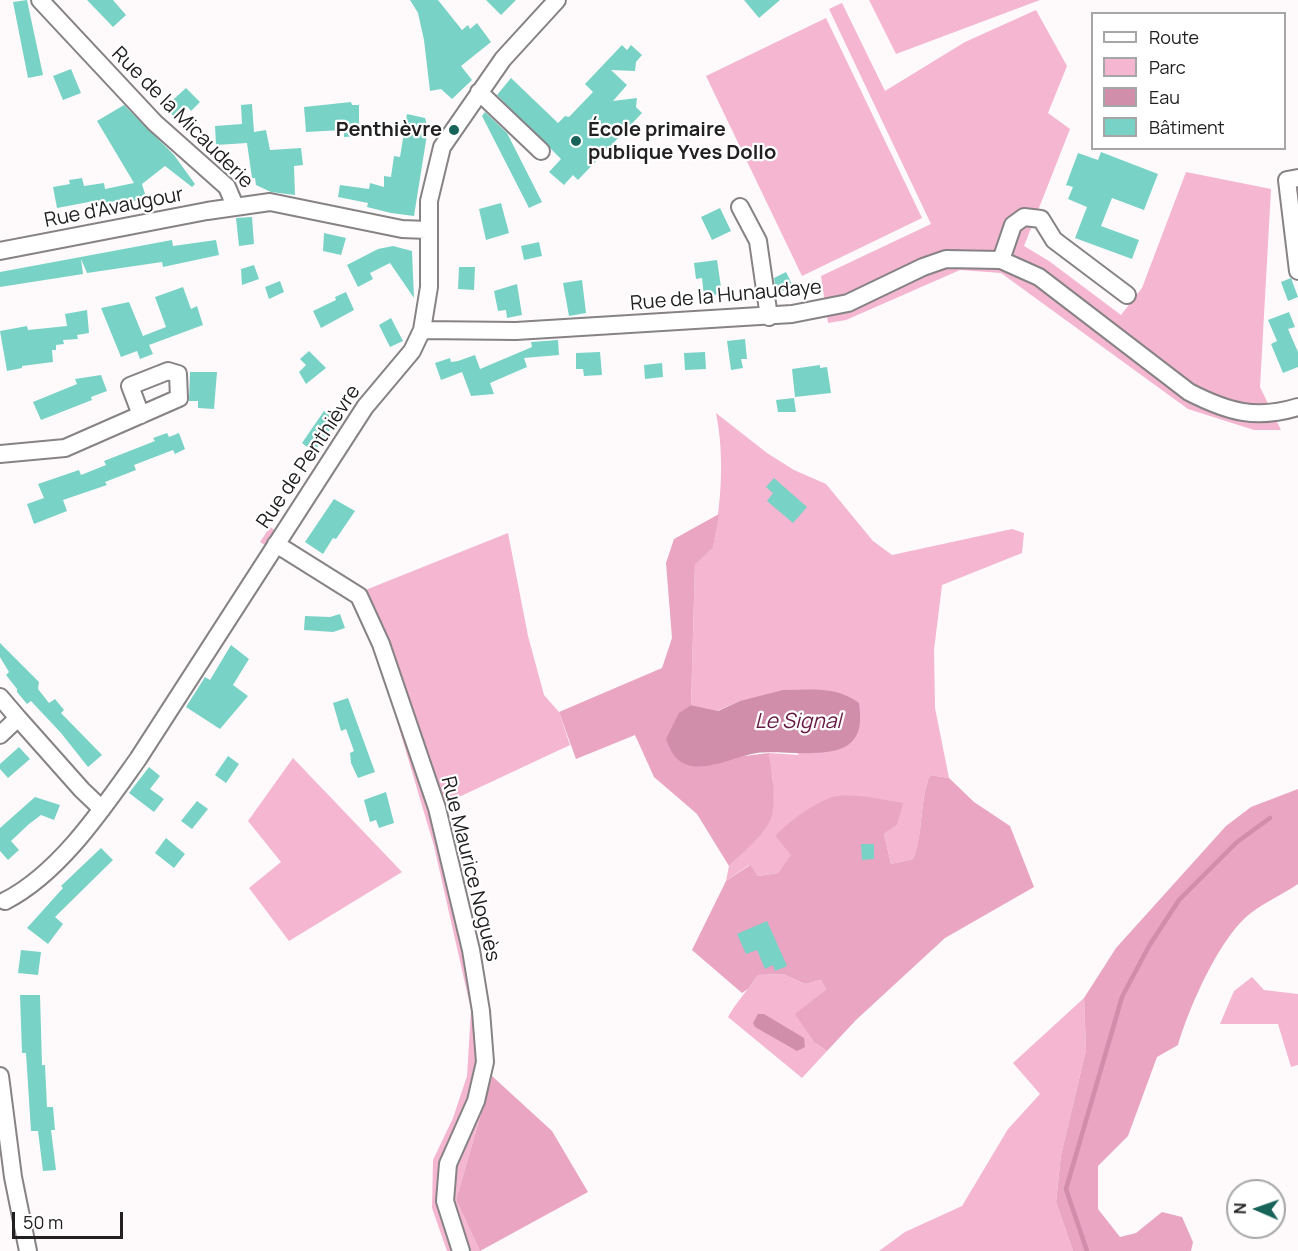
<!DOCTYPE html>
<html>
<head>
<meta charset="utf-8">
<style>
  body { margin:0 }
  #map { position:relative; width:1298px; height:1251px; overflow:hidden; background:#fefafb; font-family:Manrope,sans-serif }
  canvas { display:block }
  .legend { position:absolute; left:1091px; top:12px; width:195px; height:138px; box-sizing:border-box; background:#fff; border:2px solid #a7a6a6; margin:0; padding:8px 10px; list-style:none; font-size:18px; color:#222020 }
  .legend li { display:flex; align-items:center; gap:12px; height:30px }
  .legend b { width:30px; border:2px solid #a7a6a6 }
  .north { position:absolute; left:1226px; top:1179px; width:60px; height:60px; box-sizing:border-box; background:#fff; border:2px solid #a7a6a6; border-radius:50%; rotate:272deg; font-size:16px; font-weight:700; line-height:24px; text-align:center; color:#222020 }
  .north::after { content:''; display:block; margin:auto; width:21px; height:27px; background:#17635a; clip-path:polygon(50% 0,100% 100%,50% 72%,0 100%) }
  .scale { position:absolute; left:12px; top:1212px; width:111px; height:27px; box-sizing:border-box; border:3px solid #222020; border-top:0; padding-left:8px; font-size:18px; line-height:21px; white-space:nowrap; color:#222020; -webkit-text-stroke:4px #fff; paint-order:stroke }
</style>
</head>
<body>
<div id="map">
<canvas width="1298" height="1251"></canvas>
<ul class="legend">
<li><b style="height:8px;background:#fff"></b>Route</li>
<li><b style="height:16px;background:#f4b6d1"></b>Parc</li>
<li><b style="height:16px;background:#d08eab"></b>Eau</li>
<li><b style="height:16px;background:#78d2c6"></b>Bâtiment</li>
</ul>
<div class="north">N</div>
<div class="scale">50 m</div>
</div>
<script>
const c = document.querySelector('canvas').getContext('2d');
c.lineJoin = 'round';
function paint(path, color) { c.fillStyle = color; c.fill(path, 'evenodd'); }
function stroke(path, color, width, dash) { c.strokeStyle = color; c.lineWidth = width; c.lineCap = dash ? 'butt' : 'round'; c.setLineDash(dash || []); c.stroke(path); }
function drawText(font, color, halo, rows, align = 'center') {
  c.font = font + ' Manrope,sans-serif'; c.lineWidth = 4.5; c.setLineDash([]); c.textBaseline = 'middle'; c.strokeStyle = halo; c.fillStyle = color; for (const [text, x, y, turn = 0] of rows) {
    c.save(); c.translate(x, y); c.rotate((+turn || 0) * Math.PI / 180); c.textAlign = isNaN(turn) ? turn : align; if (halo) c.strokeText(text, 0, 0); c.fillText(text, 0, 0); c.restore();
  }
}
paint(new Path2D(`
  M869,0H1040L896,54Z
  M842,3L885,91L965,42L1036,10L1067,66L1048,113L1070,129L1024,246L1049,261L1121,315L1142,288L1186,172L1271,189L1260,387L1281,430H1254L1188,409L1001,273L960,270L846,320L828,323L821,276L931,224L829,9Z
  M826,18L922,218L802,276L706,76Z
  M716,413L767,453L794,470L826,484L873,541L892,555L1012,529L1024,533L1022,553L942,585L934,650L935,708L949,778L930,775C919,802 924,832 913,859L891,864L884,834L897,825L775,836L792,855L778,873L758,876L749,865L726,881L729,866L753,842L773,781L769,753L799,755L740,701L717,711L691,705L695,563L713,548C721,503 725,458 716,413Z
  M270,527L363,591L508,533L528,636L544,695L559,712L570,745L444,804L480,948L490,1013L492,1076L456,1200L480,1251H447L432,1208L433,1160L453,1118L467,1076L471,1010L434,846L378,657L351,601L260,542Z
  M293,758L402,872L289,941L249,888L281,862L248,821Z
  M783,974L805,984L821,980L826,990L815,1043L827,1051L802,1078L728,1017C737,1001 748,990 758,975Z
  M1252,977L1264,990L1298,994V1065L1291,1067L1278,1024H1220L1234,991Z
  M1084,998L1086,1050L1061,1155L1056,1202L1073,1251H879L905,1232L962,1206L1008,1129L1040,1094L1013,1063Z`), '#f4b6d1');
paint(new Path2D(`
  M719,514L713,548L695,564L691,705L679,714L712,765L736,757L769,753C772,772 776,796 772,815C768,832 741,854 729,866L697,814L654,777L635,735L576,759L559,712L662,668L672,638L666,563L674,539Z
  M930,775L949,778L974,802L1010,826L1034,887L945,938L856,1020L827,1051L815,1043L795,1014L826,990L821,980L805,984L783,974L758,975L748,989L742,993L692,950L726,881L750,865L758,876L778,873L791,855L775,836C786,824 821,797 838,796C860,794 882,800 903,803L897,825L884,834L891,864L913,859C924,832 919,802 930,775Z
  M1298,789V884C1283,894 1265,902 1251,913C1220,936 1189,1008 1178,1045L1157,1057L1128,1136L1098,1166V1209L1120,1237L1136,1233L1162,1212L1182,1217L1193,1242L1191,1251H1073L1056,1202L1061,1155L1086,1050L1084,998L1116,948L1226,826L1251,807Z
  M492,1076L552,1131L588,1192L480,1251L456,1200Z`), '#e9a5c2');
paint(new Path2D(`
  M783,690C811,690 836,686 859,703C861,719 862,735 848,745C829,759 780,750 757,753C735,756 706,773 685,764C673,758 671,751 666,739L679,713L691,705L718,711L740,701Z
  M758,1014H764L804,1038L805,1047L797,1051L755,1027L753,1023Z`), '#d08eab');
stroke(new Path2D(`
  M1087,1251L1066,1189L1122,997L1149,946L1179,900L1237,842L1270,818`), '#d08eab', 4.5);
paint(new Path2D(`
  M27,0L43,75L28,78L13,2Z
  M87,0H113L126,15L113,27Z
  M410,0H438L462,30L468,25L470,29L477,23L491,42L461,66L472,80L452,99L441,89L430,91L424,40L418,13Z
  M486,0H516L501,15Z
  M744,0H780L759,18Z
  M622,45L627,50L631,45L642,55L636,62L635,71L611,70L627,85L613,101L637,98L636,107L642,113L578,180L573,175L564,185L549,172L561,159L497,95L511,78L558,123L565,116L569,117L593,92L585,84Z
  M71,69L81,93L63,100L53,76Z
  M186,88L200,102L191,111L187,106L175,118L165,107Z
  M351,102L352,105H359V136L344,137V130L306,132L304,107Z
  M252,104L254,132L266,130L270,150L301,148L303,165L294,166L295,195L271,192L256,185L255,178H252L247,143L216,145L215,126L242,124L241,105Z
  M124,105L174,155L195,184L192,187L165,166L142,184L146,197L116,207L115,201L95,205L94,201L57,208L53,187L70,184L69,180L82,178L84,186L104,183L105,189L134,183L97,121Z
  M485,112L507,133L542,202L529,208L482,116Z
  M407,114L425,118L428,128L414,216L391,213L367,207L368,203L338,197L340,185L369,189L370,183L384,187V176L391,177L394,156L400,157Z
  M1101,152L1158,174L1144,210L1112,198L1101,226L1139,240L1132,259L1075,238L1087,207L1068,199L1073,187L1066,185L1078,153L1098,160Z
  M501,203L509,233L486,240L479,209Z
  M720,208L731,231L712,240L701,217Z
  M252,217L254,244L239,246L236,218Z
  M324,233L346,238L341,255L323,251Z
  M172,240L173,246L216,240L219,255L163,267L162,262L87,273L81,259L83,274L0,287V272Z
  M539,242L542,256L524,260L521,246Z
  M393,246L412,251L414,298L390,263L370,273L373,279L358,287L347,265L378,249Z
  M717,260L722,294L704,296L702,278L696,279L694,263Z
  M254,265L259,279L242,285L241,269Z
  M459,267H475L474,290L458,289Z
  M786,272L793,286L776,294L774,278Z
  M1291,278L1298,297L1288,301L1281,282Z
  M582,280L586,313L569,316L563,283Z
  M280,281L284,292L269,299L265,287Z
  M517,284L522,315L507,318L506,310L498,311L494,291Z
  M183,287L191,309L197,306L203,325L149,345L153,354L140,359L137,351L121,357L101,308L129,302L143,336L166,327L155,297Z
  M346,292L354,310L321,328L313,311L336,300L335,297Z
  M87,310L89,333L77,335L78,339L63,340L64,344L56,345V350H52L53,362L22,366V368L7,371L0,331L27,326L28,330L67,326L65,314Z
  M1289,312L1295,327L1288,329L1298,352V367L1283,373L1271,344L1277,341L1268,320Z
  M391,318L403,341L390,347L379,325Z
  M745,339L747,359H741L743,368L731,370L727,341Z
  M558,340L559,355L524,358L527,367L490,383L494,394L471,396L462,372L441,380L435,363L450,358L451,362L458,361L475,355L480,369L532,347L531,342Z
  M309,351L326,368L306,384L299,372L306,365L300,359Z
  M600,352L602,375L584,376L583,369H576V353Z
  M705,352L706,369L685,370L684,353Z
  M662,363L663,377L645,379L644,365Z
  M820,365V368L827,367L831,393L795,397L792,369Z
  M190,372H217L214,409L198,408V401H189Z
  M101,375L107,391L91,397L92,400L41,420L33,402L77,384L75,379Z
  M794,398L796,412H778L776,400Z
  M324,411L337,420L314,452L302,443Z
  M167,433L169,437L179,433L185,449L175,454L173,450L134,465L136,470L105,482L107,485L63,500L67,511L34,524L27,504L44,498L38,484L79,470L81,475L106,465L104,461L155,441L153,438Z
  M774,478L807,507L793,523L767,501L773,493L766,487Z
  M334,499L355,511L336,539L333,538L323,554L305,542Z
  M340,614L345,628L333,632L304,630L305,616L330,617Z
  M0,643L39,682L38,689L49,703L55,699L64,710L61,713L102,755L88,767L61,733L31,701L27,704L17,692V689L6,675L9,672L0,657Z
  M231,645L249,659L233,685L248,696L220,729L186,707L205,677L210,680Z
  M348,698L375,772L358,778L351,763L350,753L354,751L346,729L341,731L333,703Z
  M19,747L30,759L8,778L0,769V764Z
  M228,756L239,764L226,783L215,775Z
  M149,767L160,776L150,789L164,799L154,812L129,793Z
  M386,792L394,823L379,828L376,820L370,822L364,800Z
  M35,797L60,805L54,820L41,815L29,824L11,841L19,850L8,860L0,851V828Z
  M197,801L208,809L192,829L181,821Z
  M166,838L185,854L174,868L155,853Z
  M861,844H874V859L862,860Z
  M101,848L113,860L55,917L63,924L48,944L27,928L63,888L61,886Z
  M767,921L787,966L775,971L773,965L765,969L757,950L746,954L737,934Z
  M21,950L41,952L38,975L18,973Z
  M20,995H40L42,1065H45L47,1107H53L55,1130H51L56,1170L43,1171L38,1131H31L26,1053H22Z`), '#78d2c6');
const minor = new Path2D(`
  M40,0L155,123L227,187L235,206
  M479,92L541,151
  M1298,178L1287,180L1298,271
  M740,207L758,241L769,317
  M0,251L207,211L270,202L402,229L427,230
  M1001,260L1013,225L1024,217L1041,219L1054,240L1127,295
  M422,330L516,331L792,314L848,303L923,267L946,259L1001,260L1039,277L1189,392C1228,412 1256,420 1298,407
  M0,454L65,448L179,398L178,374L168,371L130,386L141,415
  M276,544L359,596L381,644L437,808L471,950L481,1011L485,1062L476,1101L448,1164L445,1201L461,1251
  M0,697L18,718
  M0,735L18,718L82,790L102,809
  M5,901C60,873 103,808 138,759L365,407L412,351L422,330L429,287V201L442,147L503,59L557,0
  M0,1076L13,1177L28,1251`);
stroke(minor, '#878384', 20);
stroke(minor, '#fff', 16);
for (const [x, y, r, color] of [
  [454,130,6,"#17635a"],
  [576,141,6,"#17635a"]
]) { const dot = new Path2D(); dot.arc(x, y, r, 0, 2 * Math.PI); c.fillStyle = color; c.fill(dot); stroke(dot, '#fff', 2); }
drawText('20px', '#222020', '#fff', [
  ["Rue de la Micauderie",182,118,45],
  ["Rue d'Avaugour",114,208,-11],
  ["Rue de la Hunaudaye",726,296,-5],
  ["Rue de Penthièvre",309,457,-56],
  ["Rue Maurice Noguès",470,869,76]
]);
drawText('bold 20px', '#222020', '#fff', [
  ["Penthièvre",442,130],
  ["École primaire",588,130,"left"],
  ["publique Yves Dollo",588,153,"left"]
], 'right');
drawText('italic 21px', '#671943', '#fff', [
  ["Le Signal",798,722]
]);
</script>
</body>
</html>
